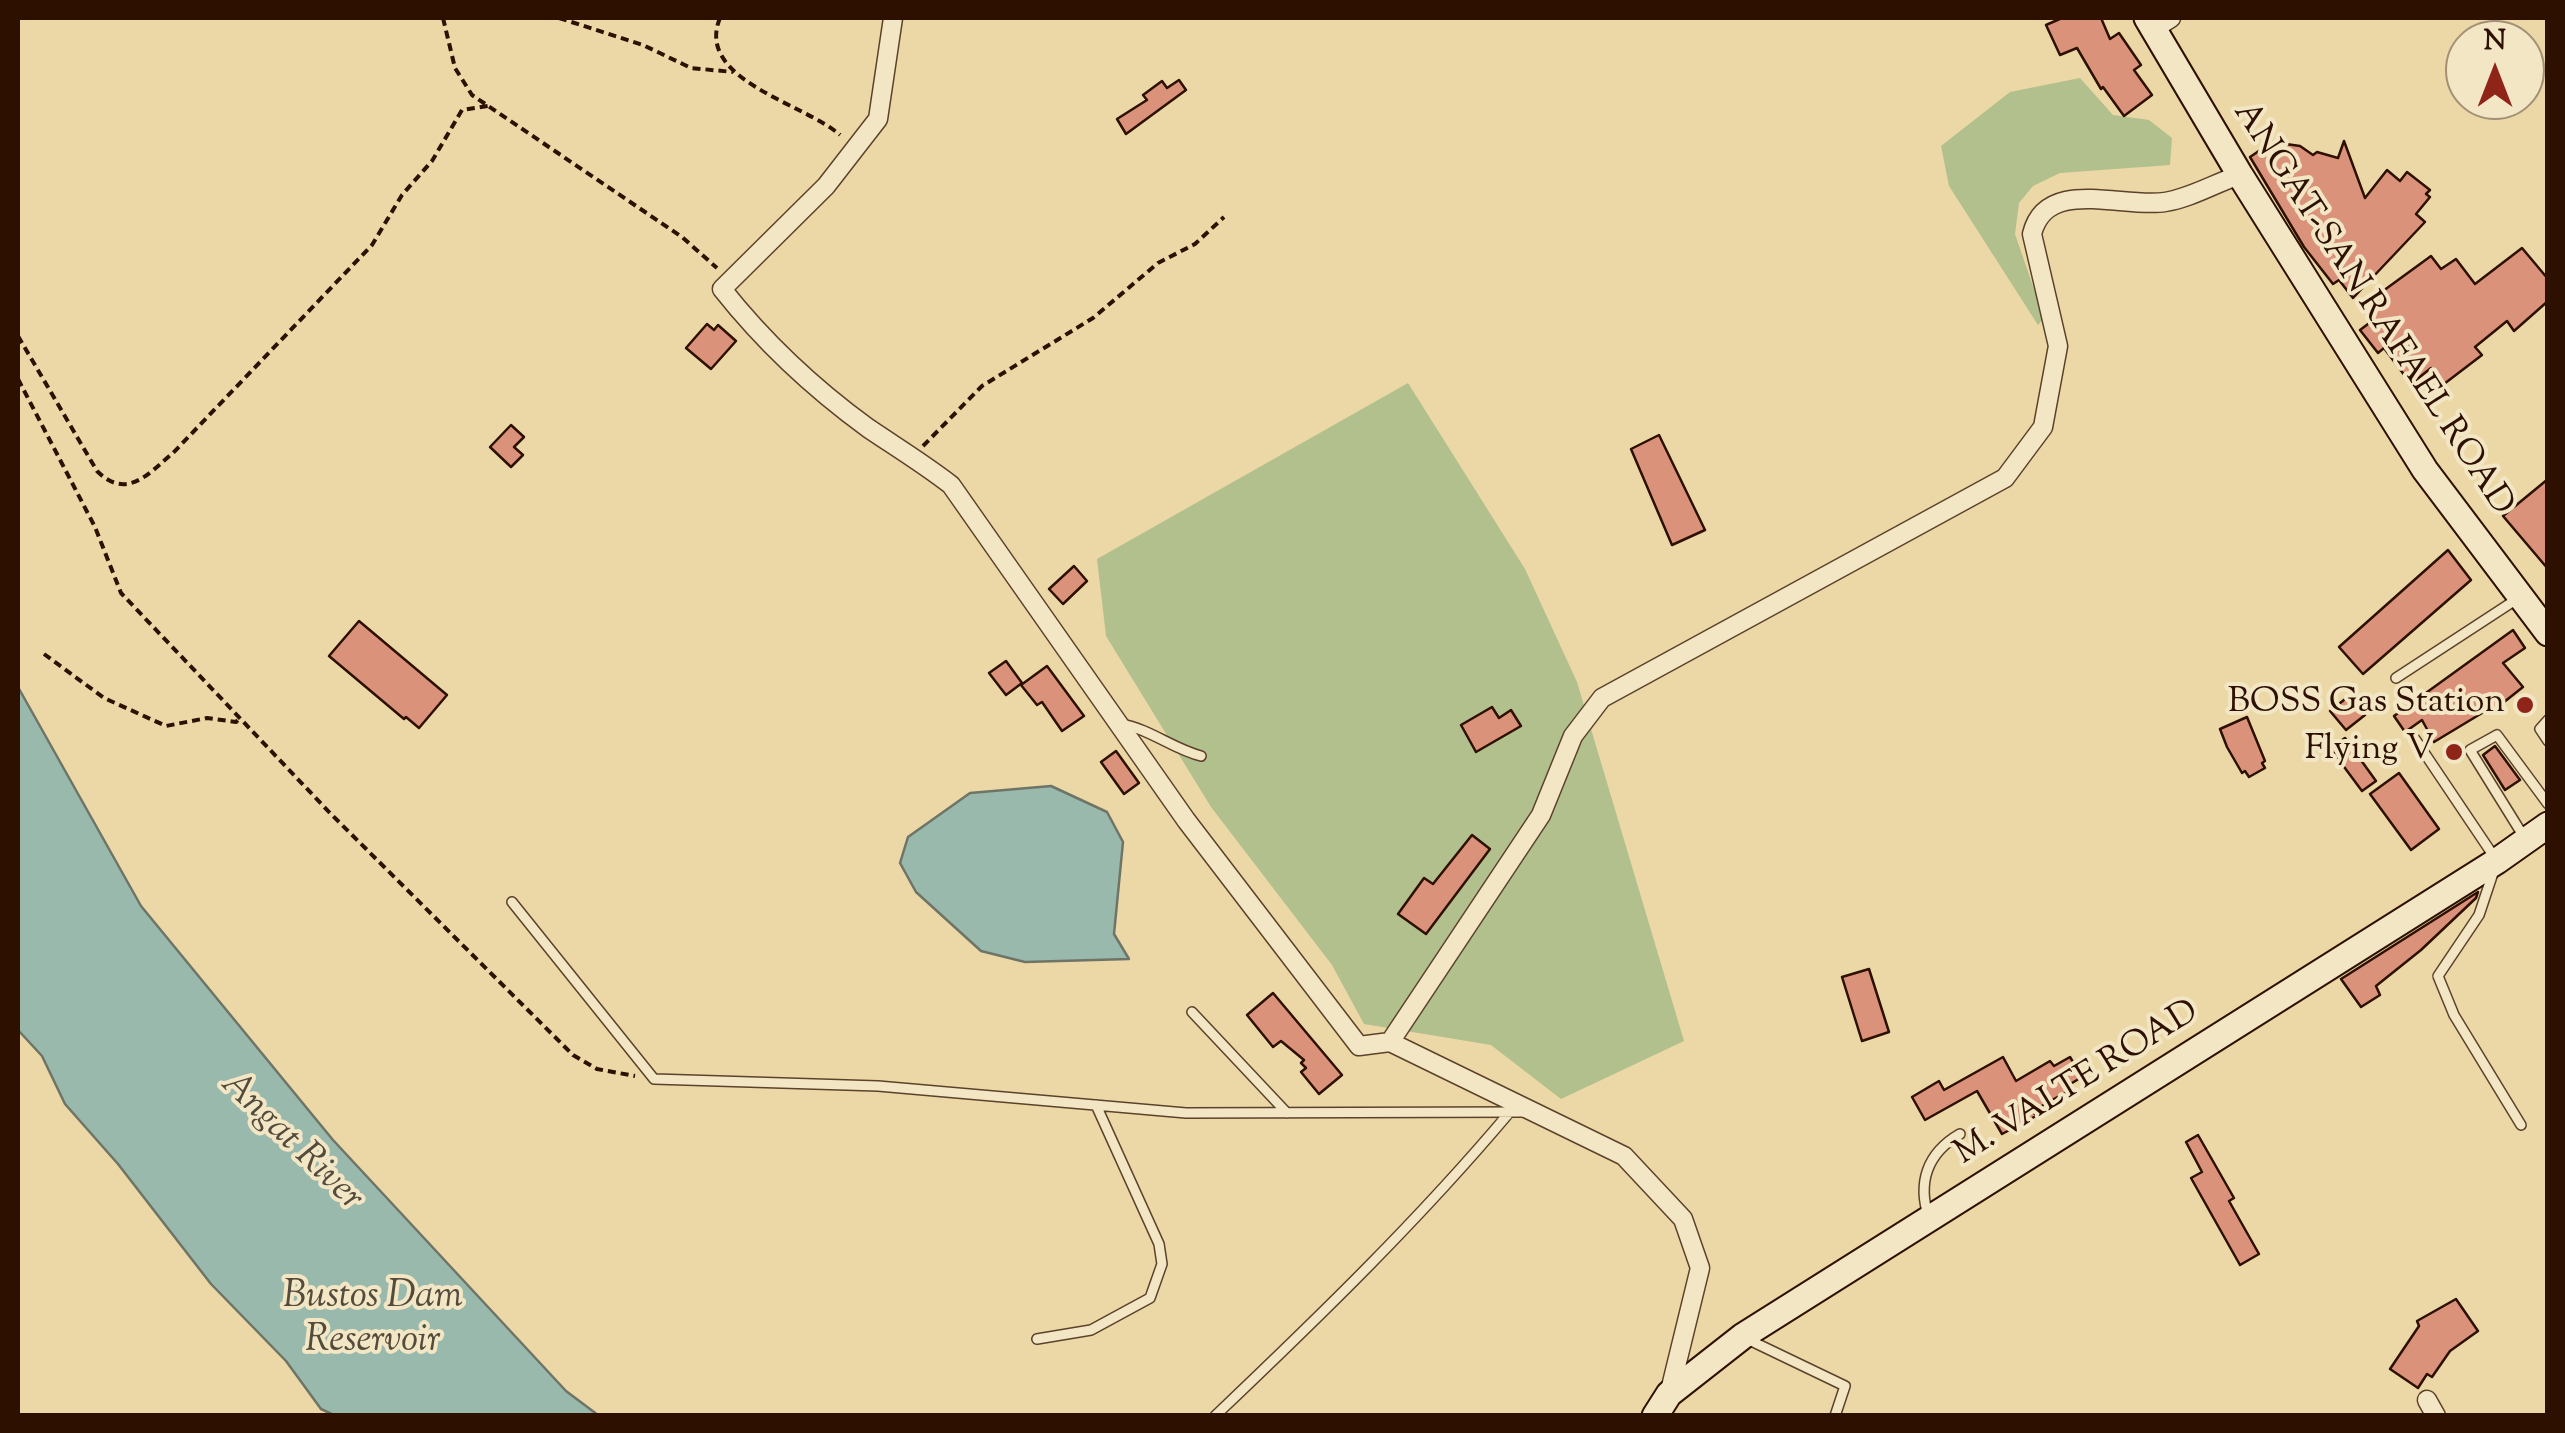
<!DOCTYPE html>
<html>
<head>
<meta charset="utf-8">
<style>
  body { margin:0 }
  #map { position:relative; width:2565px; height:1433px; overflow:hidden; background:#ebd8a6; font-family:"Sorts Mill Goudy",serif }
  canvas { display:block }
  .frame { position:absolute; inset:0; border:20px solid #2d1000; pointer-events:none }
  .north { position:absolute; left:2445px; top:20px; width:100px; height:100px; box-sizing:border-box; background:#f2e6c5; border:2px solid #a39076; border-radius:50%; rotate:0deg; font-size:28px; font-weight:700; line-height:40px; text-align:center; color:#2d1000 }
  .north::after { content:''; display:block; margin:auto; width:35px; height:45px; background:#8f2418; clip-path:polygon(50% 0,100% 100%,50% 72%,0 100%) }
</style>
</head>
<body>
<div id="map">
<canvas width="2565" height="1433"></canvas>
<div class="frame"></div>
<div class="north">N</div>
</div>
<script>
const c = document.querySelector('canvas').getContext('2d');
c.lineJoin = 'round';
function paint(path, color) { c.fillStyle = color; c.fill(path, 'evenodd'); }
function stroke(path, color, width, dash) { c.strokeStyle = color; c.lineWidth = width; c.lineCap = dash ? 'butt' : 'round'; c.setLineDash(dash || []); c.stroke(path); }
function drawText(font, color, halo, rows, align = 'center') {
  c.font = font + ' "Sorts Mill Goudy",serif'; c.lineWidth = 8; c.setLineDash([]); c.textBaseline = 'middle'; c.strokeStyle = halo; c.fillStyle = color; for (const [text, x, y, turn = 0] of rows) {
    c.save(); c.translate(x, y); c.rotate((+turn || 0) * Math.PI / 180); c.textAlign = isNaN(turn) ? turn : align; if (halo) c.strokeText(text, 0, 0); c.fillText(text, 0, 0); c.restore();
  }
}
paint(new Path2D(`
  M2080,78L2113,115L2149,120L2172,138L2170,165L2060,173L2033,186L2019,203L2015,234L2044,318L2038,325L1949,186L1941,146L2010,92Z
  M1408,383L1525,569L1577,682L1684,1041L1561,1099L1491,1045L1364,1024L1332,965L1211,807L1106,636L1097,559Z`), '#b1c08c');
const water = new Path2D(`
  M18,687L141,906L333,1140L566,1391L598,1415L336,1416L321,1409L286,1361L211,1284L118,1164L65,1104L42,1056L18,1030Z
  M1051,786L1107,812L1123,842L1114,934L1129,959L1025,962L981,951L916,892L900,863L908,837L970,793Z`);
paint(water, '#99b9ac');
stroke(water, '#6e7567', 2.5);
const building = new Path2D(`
  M2062,18H2101L2110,39L2119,33L2141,65L2134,70L2152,95L2124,116L2103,87L2101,89L2077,48L2060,55L2046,25Z
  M1179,80L1186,90L1126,134L1117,119L1147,100L1143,95L1162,81L1167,88Z
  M2344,141L2365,198L2387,170L2400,181L2407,172L2430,190L2426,194L2430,197L2416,214L2425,222L2353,298L2339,280L2333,284L2304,247L2250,157L2272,142L2300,146L2313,155L2317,152L2338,158Z
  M2522,248L2548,279V301L2514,331L2507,321L2475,347L2482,355L2444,384L2431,368L2411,384L2384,348L2378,353L2360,330L2372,321L2361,307L2431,256L2441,269L2456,259L2475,284Z
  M707,324L714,330L718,325L736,341L711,369L686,348Z
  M511,425L524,437L514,447L523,455L511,467L490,447Z
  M1659,435L1705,530L1672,545L1631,449Z
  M2548,479V569L2503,516Z
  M2448,550L2471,580L2363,674L2339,647Z
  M1074,566L1087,581L1063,604L1049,589Z
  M359,621L447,695L419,728L406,717L404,719L329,656Z
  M2513,630L2525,648L2503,663L2523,687L2494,710L2492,707L2434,742L2422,720L2405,732L2394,716Z
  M1006,661L1022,683L1006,695L989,673Z
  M1047,666L1084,716L1062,731L1042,702L1037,705L1021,685Z
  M2349,696L2365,715L2346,730L2330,711Z
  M1492,707L1499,718L1511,710L1521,726L1476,752L1461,725Z
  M2247,717L2265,761L2262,763L2265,768L2249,777L2245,771L2242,773L2227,747L2220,729Z
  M2345,738L2376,781L2362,791L2330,748Z
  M2495,746L2520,780L2505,790L2483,755Z
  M1116,751L1139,783L1124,794L1101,762Z
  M2399,773L2439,829L2411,850L2370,794Z
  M1472,835L1490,849L1426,934L1398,914L1424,878L1433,884Z
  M2478,892L2476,898L2421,950L2376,986L2380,995L2361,1007L2341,979Z
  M1869,969L1889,1032L1862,1041L1842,977Z
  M1273,993L1342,1075L1319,1094L1301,1072L1306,1068L1301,1063L1304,1060L1281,1041L1273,1047L1247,1015Z
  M2003,1057L2016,1081L2050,1061L2054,1066L2070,1057L2082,1077L2067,1086L2068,1091L2033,1111L2036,1116L2002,1134L1977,1091L1925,1120L1912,1097L1939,1081L1944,1090Z
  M2198,1135L2234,1198L2229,1201L2259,1254L2240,1265L2191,1178L2202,1172L2186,1142Z
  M2456,1299L2478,1331L2450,1351L2432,1377L2427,1374L2418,1388L2390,1369L2419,1326L2417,1321Z`);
paint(building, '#db927a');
stroke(building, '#2d1000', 2.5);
const service = new Path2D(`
  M2396,678L2517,599
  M2548,720L2540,729L2548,741
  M1121,724C1150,729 1173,749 1201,756
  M2415,739L2497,861L2479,915L2438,976L2454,1015L2521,1125
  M2524,837L2470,750L2497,735L2548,804
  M512,902L654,1079L878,1086L1186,1113L1523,1112
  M1192,1012L1287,1113
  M1929,1218C1917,1183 1927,1153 1960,1134
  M1745,1338L1845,1386L1835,1416
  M1037,1339L1091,1330L1150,1298L1162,1264L1159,1244L1096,1105
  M1215,1416C1318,1318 1418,1221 1509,1113`);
const minor = new Path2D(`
  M893,18L878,119L826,186L722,289C764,342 813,388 868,428C896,447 924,464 951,485L1186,820L1359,1046L1390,1042L1541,815L1573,736L1602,698L2005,478L2043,427L2058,346L2032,234C2046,176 2123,209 2165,202C2191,198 2215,183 2240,175
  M2154,29L2171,18
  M1390,1042L1624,1156L1683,1219L1700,1268L1669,1395
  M2427,1400L2436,1416`);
const secondary = new Path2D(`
  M2147,18L2240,175L2425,470L2548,633
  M1655,1416L1669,1394L1743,1336L2497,861L2548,825`);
stroke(service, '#5c422a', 12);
stroke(minor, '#5c422a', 21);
stroke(secondary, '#2d1000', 29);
stroke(new Path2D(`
  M443,18L455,68L472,95L682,237L717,268
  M559,18L643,45L691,68L733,72
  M720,18C694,80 806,104 840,135
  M18,336L97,471C127,501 149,473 173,453L372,245L402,195L432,161L462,110L488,106
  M18,379L95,527L121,593L330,813L573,1055L597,1069L635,1076
  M923,446L982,386L1093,318L1158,263L1195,244L1224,217
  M44,654L104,698L166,726L207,718L236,722L240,718`), '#2d1000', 4, [8, 5]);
stroke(service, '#f2e6c5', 9);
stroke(minor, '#f2e6c5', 18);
stroke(secondary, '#f2e6c5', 25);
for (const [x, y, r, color] of [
  [2525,705,10,"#8f2418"],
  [2454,752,10,"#8f2418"]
]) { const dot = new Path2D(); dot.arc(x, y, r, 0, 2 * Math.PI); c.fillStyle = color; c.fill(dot); stroke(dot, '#f2e6c5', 4); }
drawText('35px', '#2d1000', '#f2e6c5', [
  ["ANGAT-SAN RAFAEL ROAD",2371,310,57],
  ["M. VALTE ROAD",2078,1085,-32]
]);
drawText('35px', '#2d1000', '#f2e6c5', [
  ["BOSS Gas Station",2505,705],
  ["Flying V",2434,752]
], 'right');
drawText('italic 38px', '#534b3c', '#f2e6c5', [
  ["Angat River",290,1143,44],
  ["Bustos Dam",373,1300],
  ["Reservoir",373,1344]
]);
</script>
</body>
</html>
